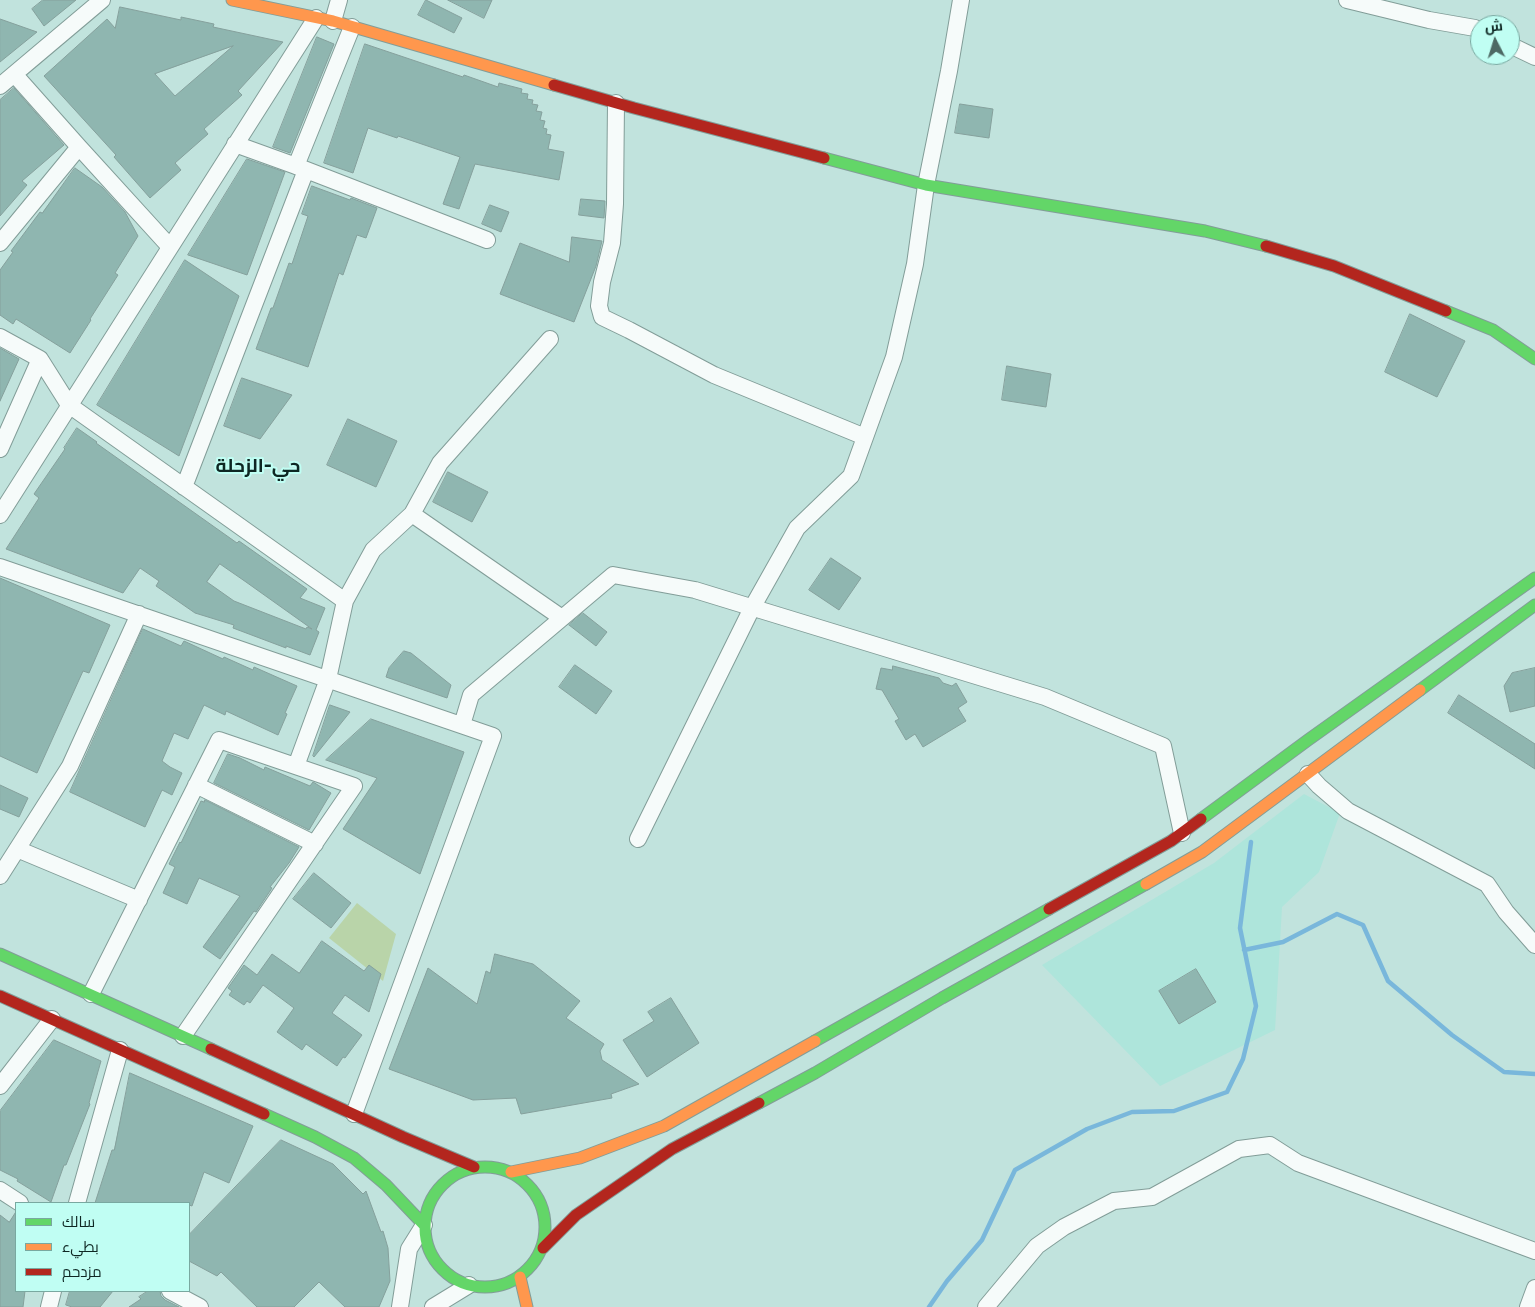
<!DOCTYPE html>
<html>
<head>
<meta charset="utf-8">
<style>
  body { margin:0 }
  #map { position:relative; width:1535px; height:1307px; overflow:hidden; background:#c1e3dd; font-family:Commissioner,Cairo,sans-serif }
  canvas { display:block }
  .legend { position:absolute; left:15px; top:1202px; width:175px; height:90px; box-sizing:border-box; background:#c0fef3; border:1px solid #79a8a0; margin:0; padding:6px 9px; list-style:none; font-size:15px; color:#0e2723 }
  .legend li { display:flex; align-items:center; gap:10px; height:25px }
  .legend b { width:25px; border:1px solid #79a8a0 }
  .north { position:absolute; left:1470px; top:15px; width:50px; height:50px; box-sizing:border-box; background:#c0fef3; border:1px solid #79a8a0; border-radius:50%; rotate:355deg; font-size:14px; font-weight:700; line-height:20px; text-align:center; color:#0e2723 }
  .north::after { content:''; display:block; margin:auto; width:18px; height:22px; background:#4d6964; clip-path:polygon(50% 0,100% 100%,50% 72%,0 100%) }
</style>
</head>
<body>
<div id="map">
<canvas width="1535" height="1307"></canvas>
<ul class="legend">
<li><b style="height:6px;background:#63d668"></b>سالك</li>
<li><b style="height:6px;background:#ff974d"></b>بطيء</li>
<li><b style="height:6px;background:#b3261e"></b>مزدحم</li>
</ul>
<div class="north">ش</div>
</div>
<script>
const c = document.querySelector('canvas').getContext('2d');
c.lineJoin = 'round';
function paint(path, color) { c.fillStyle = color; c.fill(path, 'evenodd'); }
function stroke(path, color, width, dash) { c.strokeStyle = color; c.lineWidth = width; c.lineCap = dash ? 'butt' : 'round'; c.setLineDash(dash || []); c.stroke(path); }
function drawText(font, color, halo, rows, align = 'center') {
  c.font = font + ' Commissioner,Cairo,sans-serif'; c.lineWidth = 4; c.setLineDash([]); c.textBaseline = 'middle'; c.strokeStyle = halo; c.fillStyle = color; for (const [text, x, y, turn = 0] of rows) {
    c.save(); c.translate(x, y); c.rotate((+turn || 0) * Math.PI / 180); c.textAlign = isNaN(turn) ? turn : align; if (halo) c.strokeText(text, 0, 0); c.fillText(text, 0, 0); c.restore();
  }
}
paint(new Path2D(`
  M1304,794L1340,813L1319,872L1282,907L1275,1030L1160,1086L1042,965L1214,863Z`), '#aee5db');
paint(new Path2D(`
  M357,903L396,934L383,981L329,938Z`), '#b9d4a9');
stroke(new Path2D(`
  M1244,950L1283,942L1337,914L1363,925L1388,981L1452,1035L1504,1072L1535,1074
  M929,1307L947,1281L982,1240L1015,1170L1087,1129L1132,1112L1174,1111L1227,1092L1243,1059L1256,1006L1240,928L1251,842`), '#79b7db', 4.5);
const building = new Path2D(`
  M43,0H76L44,26L32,9Z
  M426,0L462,18L454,33L418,15Z
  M448,0H492L484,18Z
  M120,7L181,20V17L214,24L213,27L283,42L238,91L242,95L204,129L208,134L175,163L181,170L150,198L114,157L116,155L44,76L107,19L115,28ZM233,46L175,96L155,74Z
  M0,19L37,32L0,62Z
  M317,37L334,44L290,153L273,147Z
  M365,44L463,77L464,75L498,87L499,83L522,89L521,93L528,94L527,99L533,100L532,104L538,105L536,111L542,112L540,120L545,121L543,128L547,129L546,134L551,135L548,149L564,152L559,180L475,164L459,209L443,204L460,157L398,136L397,138L368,128L353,173L324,163Z
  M14,88L64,145L22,181L27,185L0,216V100Z
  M960,104L993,109L989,138L955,133Z
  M247,159L285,172L247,275L188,255Z
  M75,168L102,187L125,212L138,236L115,273L118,275L90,319L91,320L70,353L16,319L13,324L0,315V270L13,252L11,251L40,212L42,213Z
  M312,186L350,200L351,198L377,208L366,238L357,235L343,275L339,273L308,367L256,349L271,308H273L289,263L292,264L308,216L302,214Z
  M581,199L605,201L604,218L579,215Z
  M490,205L509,212L501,232L482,224Z
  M572,237L602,241L596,266L574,322L500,294L520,243L569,262Z
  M185,260L239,296L179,456L97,405Z
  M1410,314L1465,341L1437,397L1385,372Z
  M0,348L19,359L0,401Z
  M1007,366L1051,374L1046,407L1002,400Z
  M242,378L292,395L260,439L224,426Z
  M348,419L397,441L376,487L327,465Z
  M77,428L97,442L96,443L237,543L239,541L307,589L300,598L325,608L316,630L319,632L310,655L286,646V648L233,628L234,625L195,613L156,586L159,581L140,568L123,593L6,549L39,498L34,494L65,449L64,448ZM220,564L246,582L312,629L307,627L306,629L234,601L207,582Z
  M448,472L488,492L472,522L433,502Z
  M831,558L861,578L839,610L809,590Z
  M0,578L110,625L89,673L83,671L37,773L0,756Z
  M583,613L607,632L596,646L569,625Z
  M143,629L181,646L184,641L223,659L224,657L253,670L254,667L297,686L285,713L287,714L278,735L226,711L225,715L204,705L188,739L174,733L162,761L170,767L182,773L172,795L162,790L145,827L70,792Z
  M404,651L411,653L451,685L447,698L386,677L389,668Z
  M575,665L612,691L596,714L559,687Z
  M893,666L939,678L943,683L952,686L956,683L967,702L958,708L966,721L923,747L915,734L906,740L895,721L899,719L882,690L876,689L881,668L892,670Z
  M1535,668V706L1510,712L1504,686L1512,673Z
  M1459,695L1535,744V769L1448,713Z
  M330,705L350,712L314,757L313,756Z
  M371,719L464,752L420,874L343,829L377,778L326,760Z
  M228,754L240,758L264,770L265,767L310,786L313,782L331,793L309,830L214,783Z
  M0,785L28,798L19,817L0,809Z
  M205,800L299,847L289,863L270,887L272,888L256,912L254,911L220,959L203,947L240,896L199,878L187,904L163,893L175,867L169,864L180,842L181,843L201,801L204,802Z
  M314,873L351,903L331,928L293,899Z
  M322,941L364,971L369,965L381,974L369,1012L345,995L332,1013L362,1035L345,1058L343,1057L337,1066L306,1044L302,1050L277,1032L294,1008L263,985L250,1003L247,1001L244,1005L229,995L232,991L228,988L244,965L257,975L272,954L299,973Z
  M495,954L533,964L580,1001L566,1018L604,1044L600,1051L602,1060L639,1084L611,1094L612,1098L521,1114L516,1098L473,1100L389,1069L428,968L477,1004L486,971L490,973Z
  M1196,969L1216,1002L1179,1024L1159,991Z
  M671,998L699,1043L647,1077L623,1040L654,1021L648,1012Z
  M54,1040L101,1061L89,1103L90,1104L66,1165H64L51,1202L17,1181L18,1179L0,1170V1111Z
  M130,1073L253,1126L229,1183L204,1172L192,1206L189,1205V1203H95L112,1150H114Z
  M281,1140L333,1164L363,1194L366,1191L381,1232L383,1231L388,1248L390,1281L379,1307H345L319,1282L294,1307H257L221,1272L217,1276L189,1261V1235Z
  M16,1212V1291H25L23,1307H0V1215L9,1222Z
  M70,1291H113L100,1307H72L66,1305Z
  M148,1291H160L161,1296L165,1300L179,1307H129L141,1299L139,1297Z`);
paint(building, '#8fb6b0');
stroke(building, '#85a09c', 1);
const street = new Path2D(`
  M1347,0L1429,20L1475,28L1480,31
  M333,21L339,0
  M1510,45L1535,57
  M15,75L79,147L170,247
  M0,86L102,0
  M616,103L615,204L612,243L602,282L599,306L602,317L629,330L714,375L865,437
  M235,144L296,166L487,240
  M296,166L352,27
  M0,243L79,147
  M0,337L40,359L69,405L345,601
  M0,449L40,359
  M184,487L306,170
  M412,514L562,618
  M0,515L316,18
  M0,567L493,736L354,1114
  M462,725L471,695L613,575L695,590L1045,697L1163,746L1182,833
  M296,766L328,679L345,601L373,550L412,514L440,463L550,339
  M1308,774L1319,786L1348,811L1487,884L1506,912L1535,945
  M196,785L315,844
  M638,839L752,608L797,528L851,476L894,357L915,264L926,185L949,71L961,0
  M17,849L139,900
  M0,876L70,766L139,614
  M91,994L219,740L354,786L183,1036
  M0,1086L52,1019
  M0,1190L20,1203
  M77,1203L120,1050
  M170,1291L200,1307
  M49,1307L53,1291
  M400,1307L409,1249L424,1225
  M433,1307L469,1285
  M986,1307L1037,1246L1064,1227L1114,1201L1152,1197L1239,1149L1270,1145L1298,1163L1535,1251
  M1528,1307L1535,1288`);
const fast = new Path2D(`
  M824,158L926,185L1205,231L1266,246
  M1446,311L1493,330L1535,359
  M1420,690L1535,605
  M1201,819L1308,740L1535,578
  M0,954L211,1049
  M815,1041L1049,909
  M759,1103L815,1073L942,998L1146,884
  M264,1114L315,1137L354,1158L386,1185L424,1225
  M425 1227a60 60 0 1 1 120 0a60 60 0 1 1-120 0Z`);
const slow = new Path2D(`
  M232,0L333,21L554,85
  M1146,884L1202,852L1420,690
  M511,1172L580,1158L664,1126L815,1041
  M520,1277L527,1307`);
const jam = new Path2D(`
  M554,85L634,108L824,158
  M1266,246L1334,266L1446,311
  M1049,909L1171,841L1201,819
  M0,996L264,1114
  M211,1049L403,1137L474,1167
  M543,1248L576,1215L672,1149L759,1103`);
stroke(street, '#829d98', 18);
stroke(fast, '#829d98', 13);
stroke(slow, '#829d98', 13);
stroke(jam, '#829d98', 13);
stroke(street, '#f6fbfa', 16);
stroke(fast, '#63d668', 11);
stroke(slow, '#ff974d', 11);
stroke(jam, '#b3261e', 11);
drawText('bold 19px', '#0e2723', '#c0fef3', [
  ["حي-الزحلة",258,466]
]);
</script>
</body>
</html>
